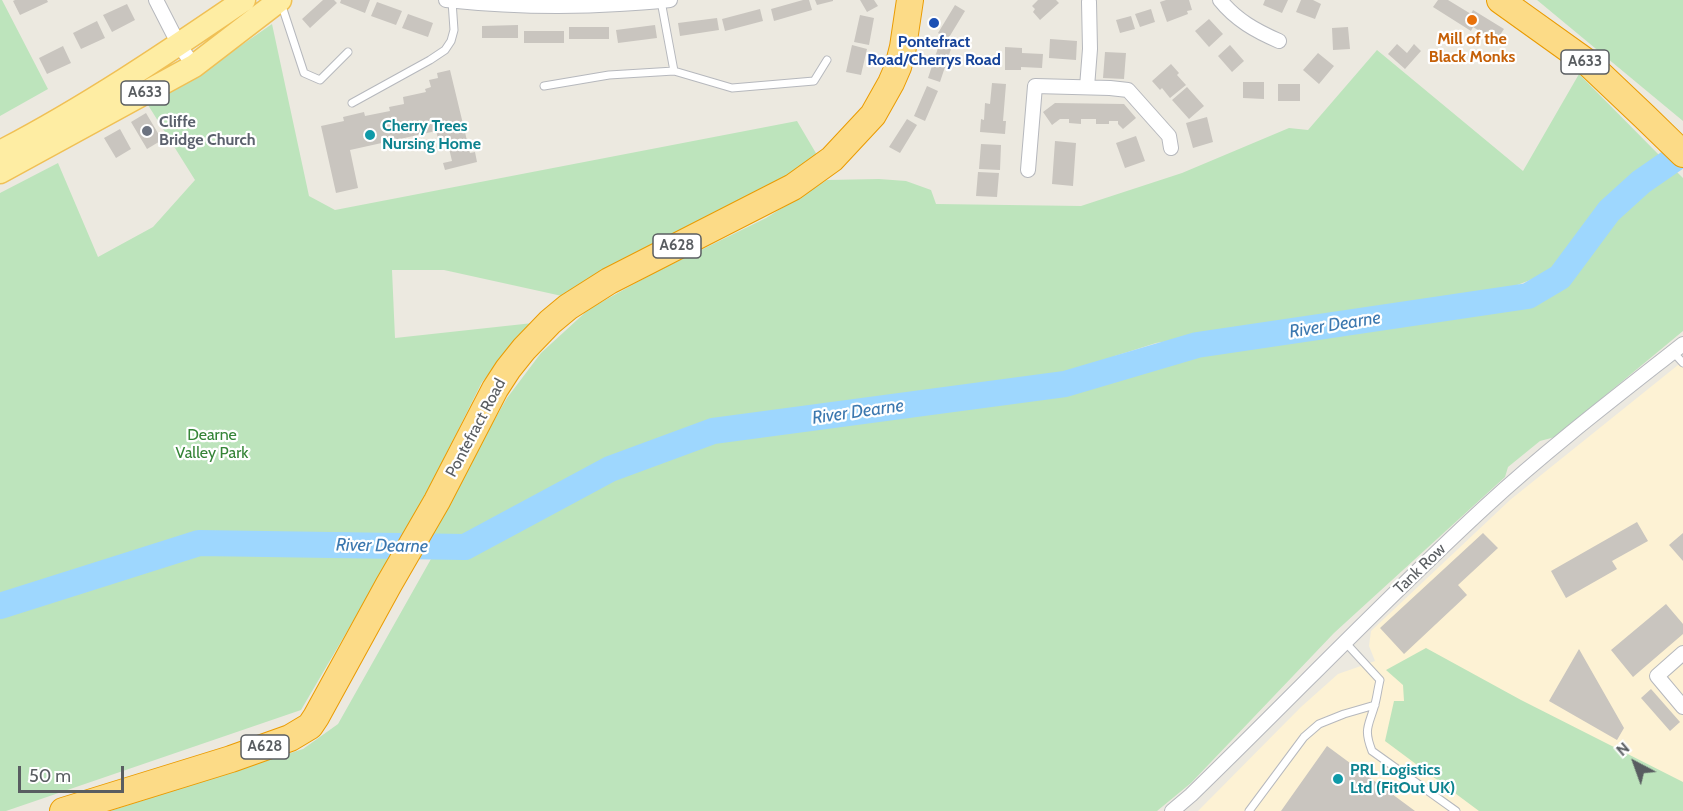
<!DOCTYPE html>
<html>
<head>
<meta charset="utf-8">
<style>
  body { margin:0 }
  #map { position:relative; width:1683px; height:811px; overflow:hidden; background:#ece9e0; font-family:Cabin,sans-serif }
  canvas { display:block }
  .north { position:absolute; left:1605px; top:733px; width:60px; height:60px; -webkit-text-stroke:4px #fff; paint-order:stroke; rotate:319deg; font-size:16px; font-weight:700; line-height:24px; text-align:center; color:#595d61 }
  .north::after { content:''; display:block; margin:auto; width:21px; height:27px; background:#595d61; clip-path:polygon(50% 0,100% 100%,50% 72%,0 100%) }
  .scale { position:absolute; left:18px; top:766px; width:106px; height:27px; box-sizing:border-box; border:3px solid #595d61; border-top:0; padding-left:8px; font-size:18px; line-height:21px; white-space:nowrap; color:#595d61; -webkit-text-stroke:4px #fff; paint-order:stroke }
</style>
</head>
<body>
<div id="map">
<canvas width="1683" height="811"></canvas>
<div class="north">N</div>
<div class="scale">50 m</div>
</div>
<script>
const c = document.querySelector('canvas').getContext('2d');
c.lineJoin = 'round';
function paint(path, color) { c.fillStyle = color; c.fill(path, 'evenodd'); }
function stroke(path, color, width, dash) { c.strokeStyle = color; c.lineWidth = width; c.lineCap = dash ? 'butt' : 'round'; c.setLineDash(dash || []); c.stroke(path); }
function drawText(font, color, halo, rows, align = 'center') {
  c.font = font + ' Cabin,sans-serif'; c.lineWidth = 4.5; c.setLineDash([]); c.textBaseline = 'middle'; c.strokeStyle = halo; c.fillStyle = color; for (const [text, x, y, turn = 0] of rows) {
    c.save(); c.translate(x, y); c.rotate((+turn || 0) * Math.PI / 180); c.textAlign = isNaN(turn) ? turn : align; if (halo) c.strokeText(text, 0, 0); c.fillText(text, 0, 0); c.restore();
  }
}
paint(new Path2D(`
  M1683,361V811H1198L1301,707L1338,674L1375,661L1369,646L1371,631L1510,500Z`), '#fdf2d4');
paint(new Path2D(`
  M0,0H2L48,89L0,116Z
  M1537,0H1683V121Z
  M272,24L309,196L335,210L797,121L820,160L562,296L444,270H392L395,338L533,323L482,382L417,512L301,710L6,811H0V193L58,163L98,257L153,227L195,180L148,105L197,76Z
  M1377,50L1523,171L1579,74L1661,157L1606,200L1556,270L1507,289L1388,306L1156,343L1115,356L1135,369L1197,353L1530,301L1567,281L1616,215L1648,182L1674,169L1683,178V331L1555,437L1540,441L1508,467L1505,477L1334,633L1191,783L1157,811H110L303,749L338,724L431,559L419,557L464,473L507,398L541,353L589,309L652,274L766,218L827,180L879,179L906,181L931,190L936,204L1081,206L1182,173L1289,128L1308,130Z
  M1426,648L1521,700L1683,782V811H1479L1385,741L1394,701H1404L1403,685L1386,670Z`), '#bde4bc');
stroke(new Path2D(`
  M0,606L199,543L465,547L610,469L713,431L1065,384L1197,345L1528,296L1560,277L1609,211L1641,182L1683,153`), '#9ed7fe', 26);
paint(new Path2D(`
  M15,0H47L48,2L20,15L13,1Z
  M323,0H334L337,3L310,28L302,19Z
  M341,0H370L365,13L340,3Z
  M803,0H809L812,10L774,21L771,9Z
  M815,0H833V1L817,5Z
  M860,0H874L878,6L867,12Z
  M1038,0H1056L1059,3L1040,20L1033,12L1035,9L1032,6Z
  M1166,0H1189L1192,10L1187,11L1188,14L1167,22L1160,2Z
  M1265,0H1288L1282,13L1263,5Z
  M1301,0H1313L1321,4L1315,19L1296,12Z
  M1438,0H1448L1471,14L1473,10L1504,29L1496,41L1473,27L1471,31L1433,7Z
  M377,2L402,11L396,25L371,16Z
  M127,4L135,20L112,32L103,15Z
  M955,5L965,11L948,39L938,33Z
  M760,9L763,21L725,31L722,19Z
  M1151,9L1155,22L1140,27L1135,14Z
  M408,14L433,23L428,37L402,28Z
  M860,15L874,18L869,45L854,42Z
  M1131,16L1135,29L1120,33L1116,20Z
  M717,18L719,30L680,36L678,23Z
  M1209,19L1223,34L1209,47L1195,31Z
  M97,21L105,38L81,49L73,33Z
  M518,25V38H482V26Z
  M655,25L657,38L618,43L616,30Z
  M569,27H609V39H569Z
  M1348,27L1350,49L1333,50L1332,28Z
  M524,31H564V43H524Z
  M1050,39L1077,41L1076,60L1049,58Z
  M1397,44L1407,53L1414,44L1421,51L1405,69L1388,54Z
  M852,45L867,49L861,75L846,72Z
  M939,45L951,49L940,82L928,78Z
  M1230,45L1244,61L1232,72L1218,56Z
  M63,46L71,63L47,74L39,58Z
  M1005,47L1022,48V53L1043,54L1042,68L1021,67V70H1005Z
  M1105,52L1126,53L1124,79L1103,78Z
  M1318,53L1334,66L1319,84L1303,70Z
  M1171,64L1179,73L1177,75L1186,85L1170,98L1162,88L1160,90L1152,81Z
  M450,70L470,153L475,152L477,162L445,170L443,163L452,161L447,140L439,142L436,131L350,150L358,188L336,193L321,126L344,121L343,117L364,112L365,116L390,111L389,107L404,104L403,97L426,92L425,89L431,87L429,80L438,78L437,73Z
  M1243,82H1264V99L1243,98Z
  M992,83L1006,84L1003,121H1006L1005,134L980,132L981,119L984,120L985,103L990,104Z
  M1278,84H1300V101H1278Z
  M927,86L938,91L925,121L914,116Z
  M1187,87L1204,106L1189,119L1172,100Z
  M1055,103L1124,104L1136,118L1123,129L1118,124V121H1109V124H1096V119H1081V124L1069,123V119H1060L1052,125L1043,112Z
  M146,113L162,140L147,149L131,122Z
  M1207,117L1213,142L1193,148L1186,123Z
  M907,119L917,125L900,153L889,147Z
  M120,129L131,149L116,158L104,138Z
  M1136,136L1145,161L1125,168L1116,143Z
  M1055,141L1076,143L1073,186L1052,184Z
  M981,144L1001,145L1000,170L979,169Z
  M978,172L999,173L997,197L976,196Z
  M1637,522L1648,541L1612,561L1617,569L1566,598L1551,571Z
  M1483,533L1498,548L1458,585L1467,595L1404,654L1380,628Z
  M1683,533V561L1669,545Z
  M1666,604L1683,624V634L1633,677L1611,650Z
  M1579,649L1624,728L1617,740L1549,701Z
  M1651,689L1680,722L1670,731L1641,698Z
  M1327,746L1415,811H1281Z`), '#c9c5bf');
const lane = new Path2D(`
  M661,1L674,71
  M281,3L304,73L320,80L348,52
  M544,86L609,75L674,71L732,88L814,81L827,60
  M352,103L430,60L445,50L451,41L454,30L452,1
  M1673,352L1683,363
  M1345,642L1380,680C1378,688 1377,697 1375,704C1369,726 1363,728 1372,751L1456,811
  M1249,811L1304,737L1319,724L1344,714L1375,705`);
const street = new Path2D(`
  M156,0L179,45L194,66
  M446,0C504,6 561,8 619,4C636,3 653,2 670,0
  M1220,0C1236,20 1256,31 1279,41
  M1087,87L1090,49L1089,2
  M1028,170L1035,86L1110,88L1128,90L1169,136L1171,148
  M1683,653L1657,676L1683,707
  M1172,811L1191,795C1290,699 1385,599 1486,506C1549,448 1617,396 1683,344`);
const primary = new Path2D(`
  M0,152C85,108 165,54 244,0
  M0,172L194,66L280,0`);
const highway = new Path2D(`
  M1500,0L1588,63L1645,117L1683,154
  M63,811L231,759L290,738L310,726L316,717L389,584L437,501L495,389L508,369L524,349L550,322L568,307L609,281L793,187L832,159L873,115L891,83L898,67L903,47L910,0`);
stroke(lane, '#b6b8bd', 9);
stroke(street, '#b6b8bd', 16);
stroke(primary, '#f0c055', 25);
stroke(highway, '#ea9b02', 28);
stroke(lane, '#fff', 7);
stroke(street, '#fff', 14);
stroke(primary, '#feeda3', 22);
stroke(highway, '#fcdb87', 26);
for (const [x, y, r, color] of [
  [1472,20,6,"#e8710a"],
  [934,23,6,"#1a4fb4"],
  [147,131,6,"#6b7280"],
  [370,135,6,"#0f9aa8"],
  [1338,779,6,"#0f9aa8"]
]) { const dot = new Path2D(); dot.arc(x, y, r, 0, 2 * Math.PI); c.fillStyle = color; c.fill(dot); stroke(dot, '#fff', 2); }
for (const [x, y, w] of [
  [1585,62,48],
  [145,93,48],
  [677,246,48],
  [265,747,48]
]) { const box = new Path2D(); box.roundRect(x - w / 2, y - 12, w, 24, 4.5); c.fillStyle = '#fff'; c.fill(box); stroke(box, '#595d61', 1.5); }
drawText('bold 15px', '#595d61', null, [
  ["A633",1585,62],
  ["A633",145,93],
  ["A628",677,246],
  ["A628",265,747]
]);
drawText('bold 16px', '#c56008', '#fff', [
  ["Mill of the",1472,39],
  ["Black Monks",1472,57]
]);
drawText('bold 16px', '#164399', '#fff', [
  ["Pontefract",934,42],
  ["Road/Cherrys Road",934,60]
]);
drawText('bold 16px', '#5b616d', '#fff', [
  ["Cliffe",159,122],
  ["Bridge Church",159,140]
], 'left');
drawText('bold 16px', '#0d838f', '#fff', [
  ["Cherry Trees",382,126],
  ["Nursing Home",382,144],
  ["PRL Logistics",1350,770],
  ["Ltd (FitOut UK)",1350,788]
], 'left');
drawText('16px', '#595d61', '#fff', [
  ["Pontefract Road",476,428,-62],
  ["Tank Row",1420,569,-44]
]);
drawText('16px', '#358437', '#fff', [
  ["Dearne",212,435],
  ["Valley Park",212,453]
]);
drawText('italic 18px', '#3c78af', '#fff', [
  ["River Dearne",1335,325,-9],
  ["River Dearne",858,412,-8],
  ["River Dearne",382,546,1]
]);
</script>
</body>
</html>
